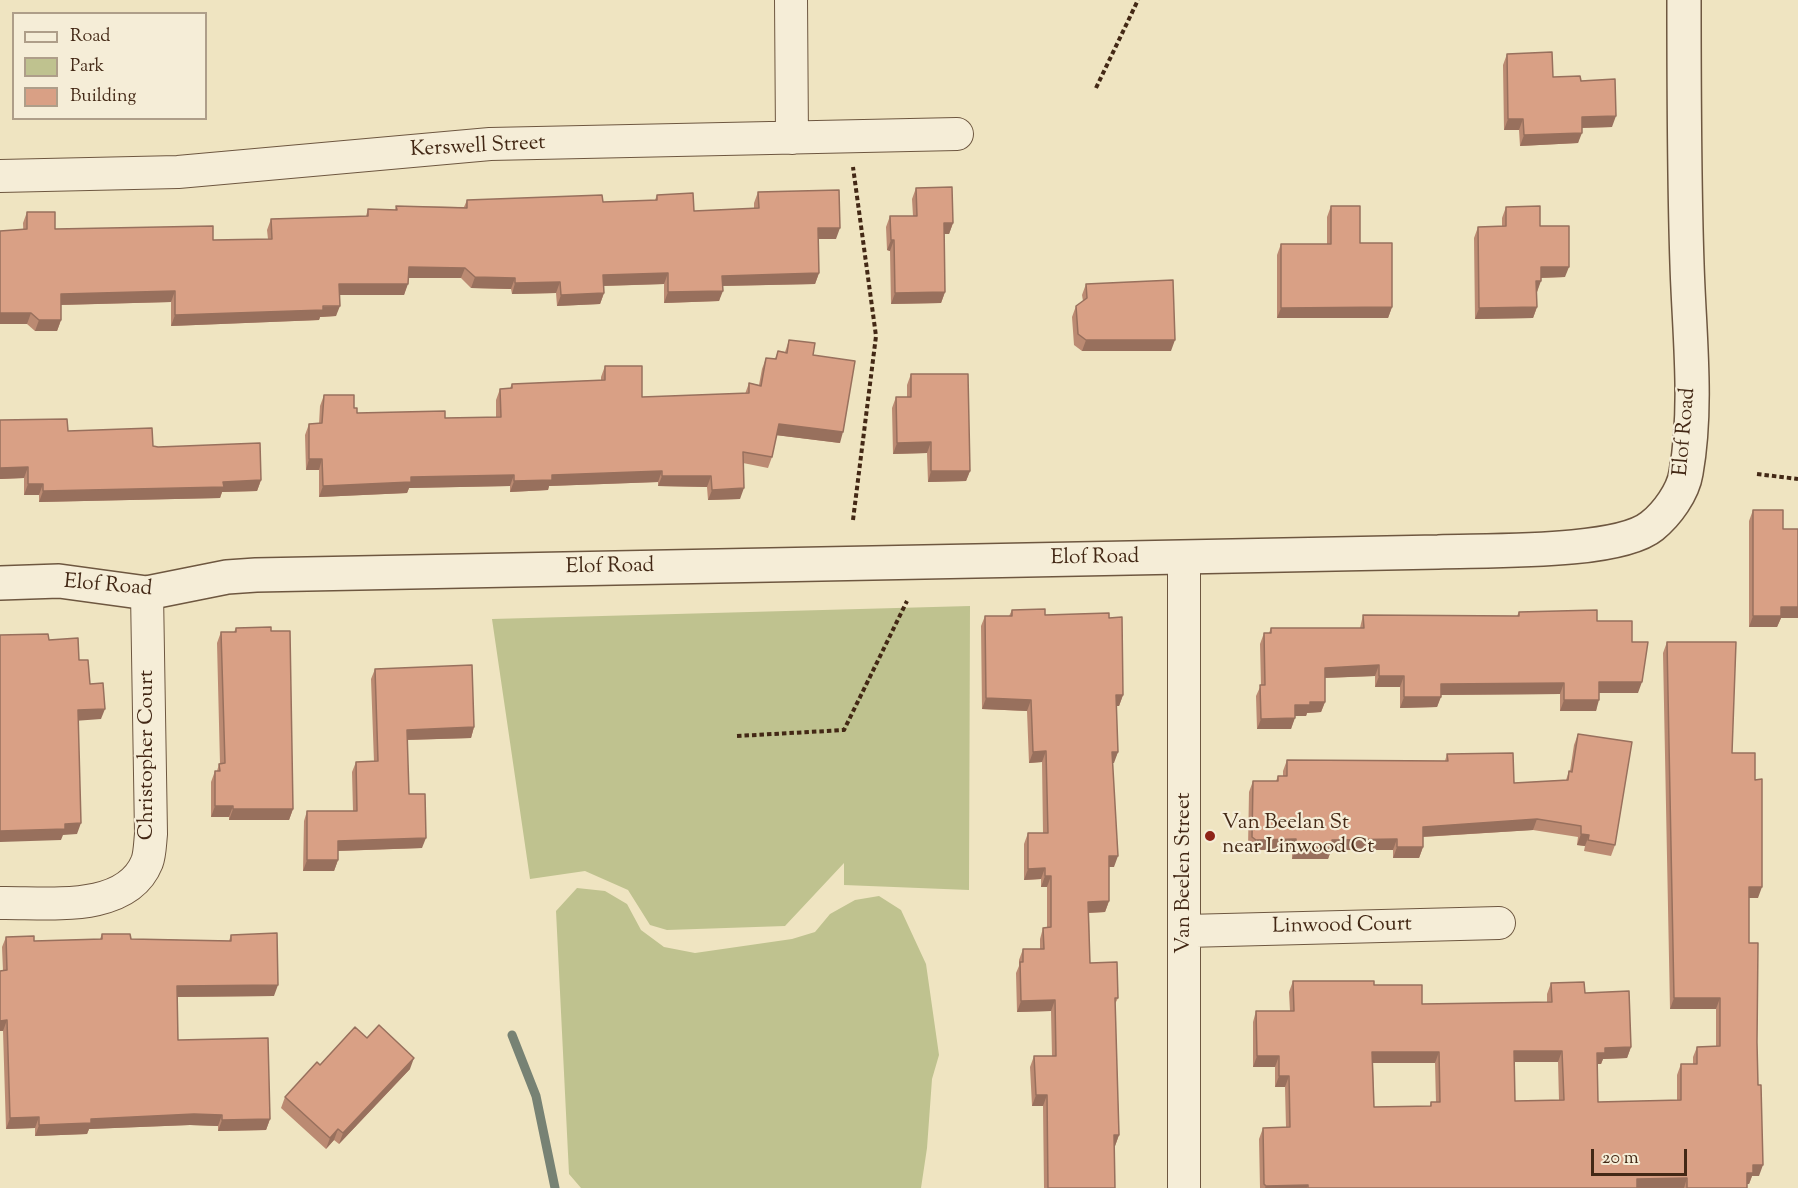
<!DOCTYPE html>
<html>
<head>
<meta charset="utf-8">
<style>
  body { margin:0 }
  #map { position:relative; width:1798px; height:1188px; overflow:hidden; background:#efe4c1; font-family:"Sorts Mill Goudy",serif }
  canvas { display:block }
  .legend { position:absolute; left:12px; top:12px; width:195px; height:108px; box-sizing:border-box; background:#f5edd7; border:2px solid #ae9e89; margin:0; padding:8px 10px; list-style:none; font-size:18px; color:#432815 }
  .legend li { display:flex; align-items:center; gap:12px; height:30px }
  .legend b { width:30px; border:2px solid #ae9e89 }
  .scale { position:absolute; left:1591px; top:1149px; width:96px; height:27px; box-sizing:border-box; border:3px solid #432815; border-top:0; padding-left:8px; font-size:18px; line-height:21px; white-space:nowrap; color:#432815; -webkit-text-stroke:4px #f5edd7; paint-order:stroke }
</style>
</head>
<body>
<div id="map">
<canvas width="1798" height="1188"></canvas>
<ul class="legend">
<li><b style="height:8px;background:#f5edd7"></b>Road</li>
<li><b style="height:16px;background:#bfc28f"></b>Park</li>
<li><b style="height:16px;background:#d9a085"></b>Building</li>
</ul>
<div class="scale">20 m</div>
</div>
<script>
const c = document.querySelector('canvas').getContext('2d');
c.lineJoin = 'round';
function paint(path, color) { c.fillStyle = color; c.fill(path, 'evenodd'); }
function stroke(path, color, width, dash) { c.strokeStyle = color; c.lineWidth = width; c.lineCap = dash ? 'butt' : 'round'; c.setLineDash(dash || []); c.stroke(path); }
function drawText(font, color, halo, rows, align = 'center') {
  c.font = font + ' "Sorts Mill Goudy",serif'; c.lineWidth = 4.5; c.setLineDash([]); c.textBaseline = 'middle'; c.strokeStyle = halo; c.fillStyle = color; for (const [text, x, y, turn = 0] of rows) {
    c.save(); c.translate(x, y); c.rotate((+turn || 0) * Math.PI / 180); c.textAlign = isNaN(turn) ? turn : align; if (halo) c.strokeText(text, 0, 0); c.fillText(text, 0, 0); c.restore();
  }
}
paint(new Path2D(`
  M970,606L969,890L844,885V863L785,926L667,930L650,925L628,890L585,871L530,879L492,619Z
  M577,888L605,891L627,904L641,930L664,947L695,953L792,939L815,932L830,914L855,900L879,896L901,910L926,964L939,1055L932,1079L927,1148L921,1188H581L569,1174L556,911Z`), '#bfc28f');
stroke(new Path2D(`
  M512,1035L536,1096L555,1188`), '#778274', 9);
const minor = new Path2D(`
  M791,0L792,138
  M0,176L178,172L490,144L957,134
  M0,903C46,902 126,914 147,862C150,854 150,843 151,834L147,593
  M1186,931L1499,923
  M1184,1188V557`);
const tertiary = new Path2D(`
  M0,583L59,581L147,593L227,577L256,575L1438,552C1486,550 1618,554 1652,526C1667,514 1683,492 1686,473C1698,405 1689,332 1687,264C1684,176 1684,88 1684,0`);
stroke(minor, '#6e5740', 34);
stroke(tertiary, '#6e5740', 36);
stroke(new Path2D(`
  M1096,88L1138,0
  M1757,474L1798,479
  M853,520L876,336L853,167
  M737,736L844,730L907,601`), '#432815', 4, [4.5, 3]);
stroke(minor, '#f5edd7', 32);
stroke(tertiary, '#f5edd7', 33);
paint(new Path2D(`
  M1507,54L1553,77L1581,81L1612,127L1582,128L1578,143L1520,146L1519,130H1504L1503,65Z
  M916,188L953,223L949,234H944L945,292L941,303L891,304L890,251L887,250L886,227L890,216H913L912,199Z
  M758,192L836,239H818L819,273L815,284L723,286L719,301L664,303V284L604,286V293L600,304L557,306L556,293L512,294L511,289L471,288L461,278H409L404,295H339L336,316L320,317L319,320L171,326V302L61,305V320L57,331H35L27,324L23,223L27,212L55,229L213,240L268,239L267,230L271,219L366,216L368,209L395,210L396,206L464,207L467,200L603,202L655,200L657,195L694,211L754,208V203Z
  M1331,206L1360,243L1392,307L1388,318H1277V255L1281,244H1327V217Z
  M1506,207L1540,226L1565,277L1541,278L1537,292V307L1533,318L1475,319L1474,238L1478,227L1502,226V218Z
  M1086,284L1171,351H1082L1074,345L1072,317L1076,306L1083,301L1082,295Z
  M789,340L813,355L840,443L776,435L772,457L768,468L743,463L740,499L708,500L707,487L658,486V482L549,486L548,490L510,492V486L409,488L407,493L319,497V470H306L305,435L309,424H319L320,406L324,395L354,408L357,413L445,418L496,417V400L500,389L510,388L512,384L601,380V377L605,366L642,397L745,394L749,383L759,385L762,369L766,358L775,359L778,351L785,352Z
  M911,374L970,471L966,481L928,482L927,453L893,454L892,408L896,397H907V385Z
  M0,420L153,446L261,480L257,491L222,492L220,498L39,502V495H24V478L0,479Z
  M1753,510L1781,618L1777,627H1749V521Z
  M1012,610L1045,615L1109,618L1123,695L1119,706H1116L1118,752L1113,763L1114,867H1109V901L1105,912L1089,913L1090,963L1118,998L1115,1004L1119,1135L1115,1146H1114L1115,1188H1044L1043,1106H1032L1030,1067L1034,1056H1052L1051,1011L1017,1012L1016,973L1019,966V960L1023,949H1040V939L1043,928H1047V887H1041V879L1024,880V844L1028,833H1043L1042,762L1029,763L1027,711L982,709L981,626L985,616H1009Z
  M1519,612L1597,621L1632,642L1638,693H1599L1596,711H1560V694L1441,695L1437,707L1400,708V687H1375V676L1325,678V702L1321,712L1307,713L1306,716H1295L1291,729H1257L1256,696L1261,685L1260,644L1264,633H1269L1271,628H1360L1363,615L1517,616Z
  M236,628L293,809L289,820H229V817H211V782L215,771H217L219,764H220L217,643L221,632H234Z
  M1667,642L1732,753L1755,780L1758,898H1749V943L1757,1042L1759,1176H1752L1749,1184H1747V1188H1260L1259,1139L1263,1128L1286,1127L1285,1087H1275V1067H1253V1022L1256,1011H1290L1289,992L1293,981L1374,985L1422,1004L1547,1002V994L1551,983L1585,993L1631,1047L1627,1058L1603,1059L1601,1064H1597L1598,1102L1677,1100V1075L1681,1064H1693V1057L1697,1047L1716,1046V1009H1670L1663,653ZM1514,1062H1558L1559,1100L1515,1101ZM1373,1063H1435L1436,1102H1431L1430,1106L1374,1107Z
  M375,669L474,727L471,738L407,740L409,794L422,848L338,851V860L334,871H303L304,821L307,811H353L352,772L356,762H374L371,679Z
  M1578,734L1615,845L1611,856L1584,851L1585,846L1577,845L1578,837L1533,830L1423,837V847L1419,858H1393V850H1331L1328,859H1292V850H1252L1248,848L1249,792L1253,781H1276L1278,776H1283V771L1287,760L1445,761L1447,754L1514,783L1566,780L1569,771H1570L1574,745Z
  M102,934L131,939L229,941L231,935L274,996L177,997L178,1040L270,1119L266,1130L218,1131V1126L190,1125L89,1129L87,1134L35,1136V1128L6,1129L3,1031H0V971H3L2,947L6,937L34,941L100,939Z
  M367,1038L410,1069L339,1144L334,1140L326,1149L281,1108L285,1097L320,1065Z`), '#bb8a72');
paint(new Path2D(`
  M1616,116L1612,127L1578,128L1582,117Z
  M1508,119H1523L1519,130H1504Z
  M1582,133L1578,143L1520,146L1524,135Z
  M944,223H953L949,234H940Z
  M818,228H840L836,239H814Z
  M891,240H894L890,251L887,250Z
  M409,267L465,268L461,278H405Z
  M1541,267H1569L1565,277L1537,278Z
  M668,273L664,284L599,286L603,275Z
  M819,273L815,284L718,286L722,276Z
  M475,277L515,278L511,289L471,288Z
  M1536,281H1541L1537,292H1532Z
  M560,282L556,293L512,294L515,283Z
  M339,284H408L404,295H335Z
  M175,291L171,302L57,305L61,294Z
  M723,291L719,301L664,303L668,292Z
  M945,292L941,303L891,304L895,293Z
  M604,293L600,304L557,306L561,295Z
  M340,306L336,316L320,317L319,320L171,326L175,315Z
  M1392,307L1388,318H1277L1281,308Z
  M1537,307L1533,318L1475,319L1479,308Z
  M0,313H31L27,324H0Z
  M39,320H61L57,331H35Z
  M1086,340H1175L1171,351H1082Z
  M779,424L843,432L840,443L775,435Z
  M931,442L927,453L893,454L897,443Z
  M309,459H322L319,470H306Z
  M28,467L24,478L0,479V468Z
  M662,471L658,482L549,486L548,490L510,492L514,481L552,475Z
  M931,471H970L966,481L928,482Z
  M514,475L510,486L409,488L407,493L319,497L323,486L411,477Z
  M662,476H711L707,487L658,486Z
  M261,480L257,491L222,492L220,498L39,502L43,491Z
  M28,484H43L39,495H24Z
  M744,488L740,499L708,500L712,490Z
  M1781,607H1798V618H1781L1777,627H1749L1753,616Z
  M1379,665L1375,676L1321,678L1325,668Z
  M1379,676H1404L1400,687H1375Z
  M1599,682H1642L1638,693H1595Z
  M1564,683L1560,694L1437,695L1441,684Z
  M1116,695H1123L1119,706H1112Z
  M1404,697H1441L1437,707L1400,708Z
  M986,698L1031,700L1027,711L982,709Z
  M1564,700H1599L1596,711H1560Z
  M1310,702H1325L1321,712L1307,713L1306,716H1291L1295,705Z
  M105,709L101,719L74,721L78,710Z
  M1295,718L1291,729H1257L1261,719Z
  M474,727L471,738L403,740L407,730Z
  M1046,751L1042,762L1029,763L1033,752Z
  M1112,752H1118L1114,763H1108Z
  M215,806H233L229,817H211Z
  M233,809H293L289,820H229Z
  M1537,819L1533,830L1419,837L1423,827Z
  M81,823L77,834L63,835L61,840L0,842V831L65,824Z
  M1581,834L1589,835L1585,846L1577,845Z
  M426,838L422,848L334,851L338,841Z
  M1296,839L1292,850H1252L1256,840Z
  M1397,839L1393,850H1331L1328,859H1292L1296,848L1332,840Z
  M1397,847H1423L1419,858H1393Z
  M1109,856H1118L1114,867H1105Z
  M307,860H338L334,871H303Z
  M1045,868L1041,879L1024,880L1028,869Z
  M1045,876H1051L1047,887H1041Z
  M1749,887H1762L1758,898H1745Z
  M1109,901L1105,912L1084,913L1088,902Z
  M278,985L274,996L173,997L177,986Z
  M1674,998H1720L1716,1009H1670Z
  M1055,1000L1051,1011L1017,1012L1021,1001Z
  M7,1020L3,1031H0V1021Z
  M1631,1047L1627,1058L1603,1059L1601,1064H1593L1597,1053L1605,1048Z
  M1514,1051H1562L1558,1062H1510Z
  M1372,1052H1439L1435,1063H1368Z
  M1257,1056H1279L1275,1067H1253Z
  M414,1058L410,1069L339,1144L343,1133Z
  M1279,1076H1289L1285,1087H1275Z
  M1036,1095H1047L1043,1106H1032Z
  M194,1114L222,1115L218,1126L190,1125L89,1129L87,1134L35,1136L39,1125L91,1119Z
  M39,1117L35,1128L6,1129L10,1118Z
  M270,1119L266,1130L218,1131L222,1120Z
  M338,1129L334,1140L326,1149L330,1138Z
  M1114,1135H1119L1115,1146H1110Z
  M1753,1165H1763L1759,1176H1752L1749,1184H1743L1747,1173Z
  M1687,1178L1684,1188H1634L1637,1179Z
  M1308,1185L1307,1188H1265L1266,1186Z`), '#98705d');
const building = new Path2D(`
  M1552,52L1553,77L1580,76L1581,81L1615,79L1616,116L1582,117V133L1524,135L1523,119H1508L1507,54Z
  M952,187L953,223H944L945,292L895,293L894,240H891L890,216H917L916,188Z
  M839,190L840,228H818L819,273L722,276L723,291L668,292V273L603,275L604,293L561,295L560,282L515,283V278L475,277L465,268L409,267L408,284H339L340,306H323V310L175,315V291L61,294V320H39L31,313H0V231L27,229V212H55V229L213,226V240L272,239L271,219L368,216V209L397,210L396,206L467,208V200L602,195L603,202L657,200V195L693,193L694,211L759,208L758,192Z
  M1331,206H1360V243H1392V307L1281,308V244H1331Z
  M1540,206V226H1569V267H1541V281H1536L1537,307L1479,308L1478,227L1506,226V207Z
  M1173,280L1175,340H1086L1078,334L1076,306L1087,298L1086,284Z
  M789,340L815,343L813,355L855,361L843,432L779,424L772,457L743,452L744,488L712,490L711,476H662V471L552,475V480L514,481V475L411,477V482L323,486L322,459H309V424L322,423L324,395H354V408H357V413L445,411V418L501,417L500,389L512,388V384L605,380V366H642V397L749,393V383L761,386L766,358L776,359L778,351L787,353Z
  M911,374H968L970,471H931V442L897,443L896,397H911Z
  M67,419L68,431L152,428L153,446L158,447L260,443L261,480L223,482L224,487L43,491V484H28V467L0,468V420Z
  M1753,510H1783V529H1798V607H1781V616H1753Z
  M1045,609V615L1109,613V618L1122,617L1123,695H1116L1118,752H1112L1118,856H1109V901L1088,902L1090,963L1117,962L1118,998H1115L1119,1135H1114L1115,1188H1048L1047,1095H1036L1034,1056H1056L1055,1000L1021,1001L1020,962H1023V949H1044L1043,928L1051,927V876H1045V868L1028,869V833H1048L1046,751L1033,752L1031,700L986,698L985,616H1012V610Z
  M1597,610V621H1632V642H1648L1642,682H1599V700H1564V683L1441,684V697H1404V676H1379V665L1325,668V702H1310V705H1295V718L1261,719L1260,685H1265L1264,633H1271V628H1364L1363,615L1519,616V612Z
  M271,627V631H290L293,809H233V806H215V771H220L219,764L225,763L221,632H236V628Z
  M48,634L49,640L78,638L79,660H88L90,684L103,683L105,709L78,710L81,823L65,824V829L0,831V635Z
  M1667,642H1736L1732,753H1755V780L1762,779V887H1749V943H1758L1757,1042L1758,1085H1761L1763,1165H1753V1173H1747V1188H1687V1178L1637,1179V1188H1308V1185L1266,1186L1264,1184L1263,1128L1290,1127L1289,1076H1279V1056H1257L1256,1011H1294L1293,981H1374V985H1422V1004L1552,1002L1551,983L1584,982L1585,993L1629,991L1631,1047L1605,1048V1053H1597L1598,1102L1681,1100V1064H1697V1047L1720,1046V998H1674ZM1514,1051H1562L1564,1100L1515,1101ZM1372,1052H1439L1440,1102H1431V1106L1374,1107Z
  M472,665L474,727L407,730L409,794H425L426,838L338,841V860H307V811H357L356,762L378,761L375,669Z
  M1578,734L1632,742L1615,845L1588,840L1589,835L1581,834V826L1537,819L1423,827V847H1397V839L1332,840V848H1296V839L1256,840L1252,837L1253,781H1278V776H1287V760L1448,761L1447,754L1513,753L1514,783L1568,780L1569,771L1572,772Z
  M277,933L278,985L177,986L178,1040L268,1038L270,1119L222,1120V1115L194,1114L91,1119V1123L39,1125V1117L10,1118L7,1020L0,1021V971L7,970L6,937L34,936V941L102,939V934H130L131,939L231,941V935Z
  M379,1025L414,1058L343,1133L338,1129L330,1138L285,1097L317,1062L320,1065L355,1027L367,1038Z`);
paint(building, '#d9a085');
stroke(building, '#98705d', 1.5);
for (const [x, y, r, color] of [
  [1210,836,6,"#8f2418"]
]) { const dot = new Path2D(); dot.arc(x, y, r, 0, 2 * Math.PI); c.fillStyle = color; c.fill(dot); stroke(dot, '#f5edd7', 2); }
drawText('21px', '#432815', '#f5edd7', [
  ["Kerswell Street",478,148,-3],
  ["Elof Road",1686,432,-85],
  ["Elof Road",1095,559,-1],
  ["Elof Road",610,568,-1],
  ["Elof Road",108,587,5],
  ["Christopher Court",148,755,-90],
  ["Van Beelen Street",1185,873,-90],
  ["Linwood Court",1342,927,-1]
]);
drawText('21px', '#432815', '#f5edd7', [
  ["Van Beelan St",1222,824],
  ["near Linwood Ct",1222,848]
], 'left');
</script>
</body>
</html>
